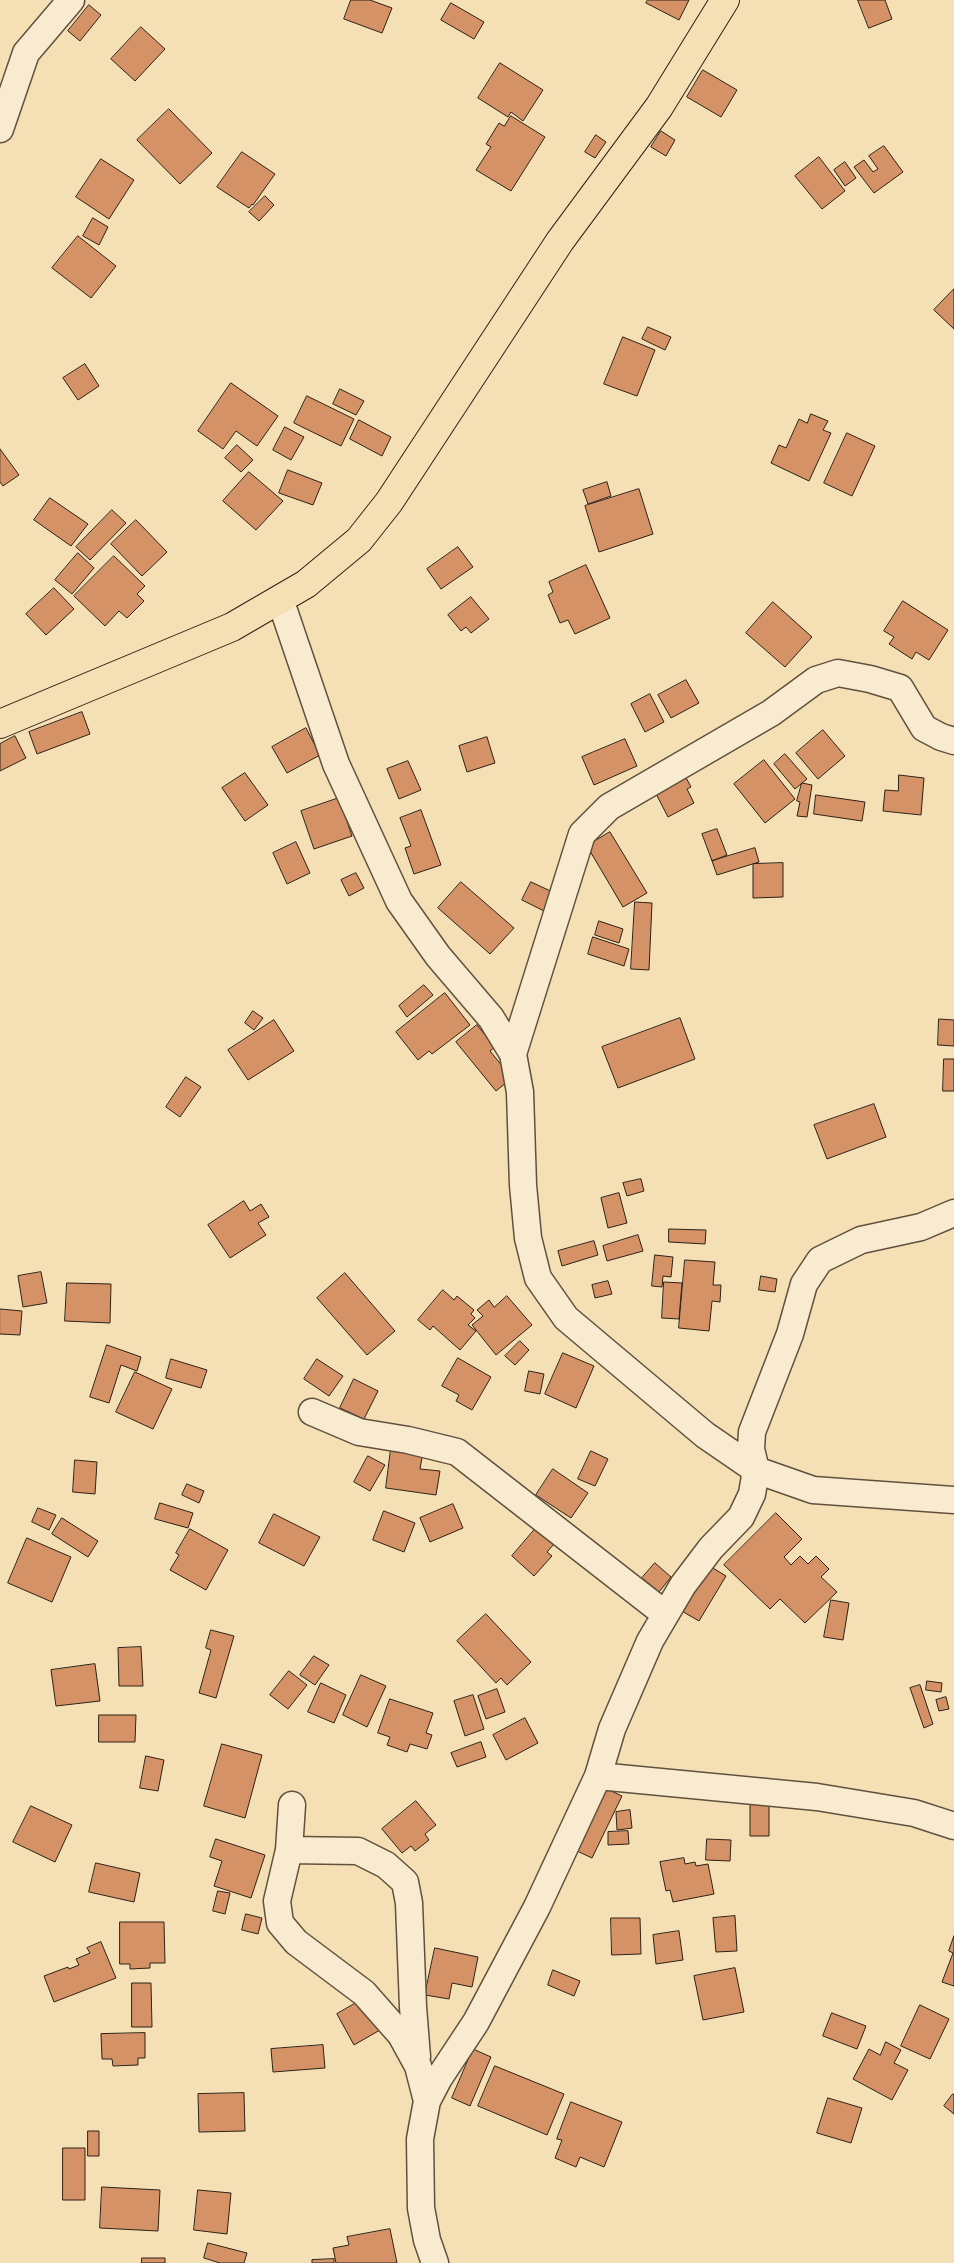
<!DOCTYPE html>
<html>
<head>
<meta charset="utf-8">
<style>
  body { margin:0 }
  canvas { display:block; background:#f5e0b5 }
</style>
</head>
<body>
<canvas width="954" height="2263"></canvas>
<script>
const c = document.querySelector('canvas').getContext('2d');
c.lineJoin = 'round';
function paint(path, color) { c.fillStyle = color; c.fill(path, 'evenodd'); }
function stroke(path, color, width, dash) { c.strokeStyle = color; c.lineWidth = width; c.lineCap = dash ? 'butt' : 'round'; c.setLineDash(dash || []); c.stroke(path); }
const building = new Path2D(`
  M351,0H370L392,8L382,33L344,19Z
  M648,0H689L679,20L646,3Z
  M858,0H885L892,19L869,28Z
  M451,3L484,22L474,39L441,20Z
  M89,5L101,15L80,41L68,31Z
  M141,27L165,49L135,81L111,59Z
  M500,63L543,90L523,121L511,112L508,117L478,98Z
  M703,70L737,90L721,117L687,97Z
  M169,109L212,153L180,184L137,140Z
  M511,116L545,137L511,191L476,170L491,147L486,144L499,123L504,126Z
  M661,131L675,140L666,156L651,147Z
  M596,135L606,142L595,158L585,152Z
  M884,146L903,172L874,193L854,167L864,160L873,172L878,169L869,156Z
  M242,152L275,174L253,205L252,204L249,208L217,187Z
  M819,157L845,191L822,209L795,176Z
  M101,159L134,180L109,219L76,197Z
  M845,162L856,178L845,186L834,170Z
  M265,196L274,205L259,221L249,212Z
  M93,218L108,227L99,245L83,236Z
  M78,236L116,266L91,298L52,268Z
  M954,289V329L934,310Z
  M648,327L671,337L665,350L642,339Z
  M623,337L655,350L637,396L604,384Z
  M85,364L99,386L78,400L63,378Z
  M231,383L278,416L257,446L236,431L223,449L198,431Z
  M340,389L364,401L356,415L333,404Z
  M307,396L354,419L341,446L294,423Z
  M811,414L828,421L823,430L831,433L809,481L771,463L779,445L786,448L799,419L807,423Z
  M359,420L391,437L382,456L350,439Z
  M285,427L304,437L291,460L273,450Z
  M847,433L875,446L852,496L824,483Z
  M237,445L253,460L241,472L225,458Z
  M0,449L19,475L3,486L0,482Z
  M288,470L322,483L313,505L279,493Z
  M249,472L283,501L256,530L223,501Z
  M607,482L611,496L588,504L583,490Z
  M639,489L653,534L599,552L585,506Z
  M50,498L88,524L71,546L34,520Z
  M112,510L126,523L90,560L76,547Z
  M136,520L167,552L142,576L111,544Z
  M458,547L473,567L441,589L427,569Z
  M78,553L94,568L72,594L55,580Z
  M114,556L145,586L137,594L144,601L127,618L119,611L105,626L74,596Z
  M586,565L610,618L575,634L568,620L560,623L548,595L553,592L549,582Z
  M54,588L74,609L46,635L26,614Z
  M471,597L489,619L471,633L466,627L461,631L448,615Z
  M903,601L948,630L929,660L916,652L912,659L889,644L894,637L884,631Z
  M773,602L812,637L785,667L746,633Z
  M686,680L699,703L671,718L658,695Z
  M650,694L664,722L645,732L631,704Z
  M82,712L90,734L37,754L29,732Z
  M306,728L320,755L287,773L272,747Z
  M823,730L845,756L818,779L796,753Z
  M15,736L26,758L0,771V744Z
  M487,737L495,763L467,772L459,746Z
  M625,739L637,766L594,785L582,757Z
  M785,754L807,779L795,789L774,764Z
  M764,760L795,799L765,823L734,784Z
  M408,761L421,790L399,799L387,769Z
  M682,770L691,787L687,789L694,803L668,817L652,786Z
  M245,773L268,805L245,821L222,788Z
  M899,775L924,778L921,815L883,811L885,790L898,791Z
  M802,783L812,785L807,817L797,816L800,802L797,801Z
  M816,795L865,802L862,821L814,814Z
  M339,798L352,836L314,849L301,811Z
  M421,810L441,865L414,874L405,848L411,846L400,818Z
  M717,829L727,855L712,861L702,834Z
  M610,832L647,893L623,907L587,846Z
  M296,842L310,873L287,884L273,853Z
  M755,848L759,862L717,875L712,861Z
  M783,863V897L753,898V864Z
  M356,873L364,888L349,896L341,880Z
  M461,882L514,928L490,954L438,908Z
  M531,882L557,894L548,913L522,900Z
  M635,902L652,903L649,970L631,969Z
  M599,921L623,929L619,943L595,935Z
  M593,937L629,949L624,966L588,954Z
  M424,985L433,995L407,1017L399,1006Z
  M445,993L470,1025L432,1054L429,1051L418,1060L396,1032Z
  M253,1011L263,1018L254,1030L245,1023Z
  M680,1018L695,1059L618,1088L602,1047Z
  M939,1019L954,1020V1046L938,1045Z
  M274,1020L294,1051L248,1080L228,1050Z
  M477,1025L495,1047L490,1051L512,1078L496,1091L456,1042Z
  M944,1059H954V1091H943Z
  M186,1077L201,1087L180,1117L166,1107Z
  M874,1104L886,1137L827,1159L814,1125Z
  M641,1179L644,1191L627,1196L623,1183Z
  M619,1193L627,1223L608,1228L601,1198Z
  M244,1201L250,1211L261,1204L269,1217L258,1223L266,1235L230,1258L208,1225Z
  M669,1229L706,1230L705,1244L669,1242Z
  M638,1235L643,1251L607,1261L603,1246Z
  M594,1241L598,1255L562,1266L558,1251Z
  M655,1255L673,1257L671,1277L663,1276L662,1287L652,1286Z
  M685,1260L715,1262L713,1285H721L720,1302L712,1301L709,1331L679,1328Z
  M41,1272L47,1303L23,1307L18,1276Z
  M345,1273L395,1331L367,1355L317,1298Z
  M761,1276L777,1279L775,1292L759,1290Z
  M608,1281L612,1294L595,1298L592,1285Z
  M664,1282L682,1283L679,1319L662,1318Z
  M67,1283L111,1284L110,1323L65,1321Z
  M443,1290L454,1300L457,1296L474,1310L471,1314L475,1318L468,1325L476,1331L460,1350L433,1326L430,1330L418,1320Z
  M507,1296L532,1325L496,1355L472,1325L483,1316L477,1310L489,1300L494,1307Z
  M0,1309L22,1311L20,1335L0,1334Z
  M520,1341L529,1350L515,1365L505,1356Z
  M107,1345L141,1357L137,1371L121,1365L109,1403L90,1397Z
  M563,1353L594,1366L576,1408L545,1394Z
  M458,1358L491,1377L472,1410L456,1401L459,1395L442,1386Z
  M171,1359L207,1370L201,1388L166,1378Z
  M317,1359L343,1376L329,1396L304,1379Z
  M529,1371L544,1374L540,1394L525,1391Z
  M135,1372L172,1389L153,1429L116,1412Z
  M354,1379L378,1391L364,1419L340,1408Z
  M392,1441L424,1446L420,1469L440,1471L436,1495L386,1488Z
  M591,1451L608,1459L595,1486L578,1479Z
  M368,1456L385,1465L370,1491L354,1482Z
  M75,1460L97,1462L95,1494L73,1492Z
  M553,1469L588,1493L571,1518L536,1495Z
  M187,1484L204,1491L199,1503L182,1495Z
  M160,1503L193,1513L188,1528L155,1519Z
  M453,1504L463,1528L430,1542L420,1518Z
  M38,1508L56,1515L49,1530L32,1522Z
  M384,1511L415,1523L404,1552L373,1540Z
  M776,1513L802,1539L784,1557L791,1565L800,1556L808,1564L816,1556L829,1569L821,1577L837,1592L805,1623L780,1599L770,1609L724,1565Z
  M274,1514L320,1537L304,1566L259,1543Z
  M62,1518L98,1541L88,1557L52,1534Z
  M536,1528L554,1544L547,1552L552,1556L534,1576L512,1556Z
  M190,1529L228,1550L206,1590L170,1570L179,1555L176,1553Z
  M27,1538L71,1557L52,1602L8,1583Z
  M655,1563L671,1577L659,1592L642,1578Z
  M708,1565L726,1576L699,1621L680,1610Z
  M831,1600L849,1603L843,1640L824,1637Z
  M486,1614L531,1662L507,1685L501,1678L496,1683L457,1641Z
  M211,1630L234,1636L216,1698L199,1693L211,1650L206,1648Z
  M141,1647L143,1686H119L118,1648Z
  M314,1656L329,1665L315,1685L300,1675Z
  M95,1664L100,1701L56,1706L51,1670Z
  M289,1671L307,1685L288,1709L270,1695Z
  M361,1675L386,1686L367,1727L343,1715Z
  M927,1681L942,1683L941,1692L926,1690Z
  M321,1683L346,1695L334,1723L308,1712Z
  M920,1685L933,1724L924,1728L910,1688Z
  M497,1689L505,1712L486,1719L478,1696Z
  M473,1695L484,1729L465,1736L454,1701Z
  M946,1697L949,1709L939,1711L936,1700Z
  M390,1699L433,1713L426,1733L432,1735L427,1749L410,1744L407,1752L387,1745L390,1737L378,1733Z
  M99,1715H136L135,1742H99Z
  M525,1718L538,1743L506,1760L493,1735Z
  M481,1742L486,1757L457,1767L451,1753Z
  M222,1744L262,1755L245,1818L204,1806Z
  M146,1756L164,1760L158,1791L140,1788Z
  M607,1789L622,1796L592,1858L577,1851Z
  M769,1794V1836H750V1798Z
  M416,1801L436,1825L425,1834L429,1840L415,1851L411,1846L402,1853L382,1829Z
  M31,1806L72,1825L55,1862L13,1842Z
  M630,1810L632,1828L617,1830L616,1812Z
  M628,1831L629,1844L608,1845V1832Z
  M216,1839L265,1855L251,1898L214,1886L222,1861L210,1857Z
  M707,1839L731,1840L730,1861L706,1860Z
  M684,1858L685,1864L695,1862L696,1866L708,1864L714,1894L673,1902L670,1890L666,1891L660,1862Z
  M96,1863L140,1873L134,1902L89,1892Z
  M218,1891L230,1893L225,1914L213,1911Z
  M246,1914L262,1918L258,1934L242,1930Z
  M735,1916L737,1951L716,1952L713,1918Z
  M611,1918H640L641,1954L612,1955Z
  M120,1922H164L165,1963H150V1968L130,1969V1964H120Z
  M679,1931L683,1960L656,1964L653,1935Z
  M954,1936V1986L942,1982L953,1953L949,1951Z
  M101,1942L116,1978L54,2002L44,1976L68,1967L69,1969L79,1965L76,1959L90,1953L87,1948Z
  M435,1948L478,1957L472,1987L452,1983L449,1999L425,1995Z
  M735,1968L744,2012L703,2020L694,1976Z
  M553,1970L580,1981L574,1996L548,1985Z
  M132,1983H151L152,2027H132Z
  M363,1999L380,2030L354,2045L337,2014Z
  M920,2005L949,2019L930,2059L901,2046Z
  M832,2013L866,2026L857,2049L823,2036Z
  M145,2033V2058H138V2065L113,2066L112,2059H102L101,2034Z
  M886,2042L901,2050L894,2063L908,2070L892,2100L853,2079L869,2049L880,2055Z
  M323,2045L325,2068L273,2072L271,2049Z
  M473,2049L491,2057L470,2106L452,2098Z
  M495,2066L564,2094L547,2135L478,2106Z
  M244,2093L245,2131L199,2132L198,2094Z
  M953,2094L954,2095V2114L944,2106Z
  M828,2098L862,2108L851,2143L817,2133Z
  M571,2102L622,2122L604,2167L580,2157L576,2167L555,2158L562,2140L557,2139Z
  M88,2131H99V2156H88Z
  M63,2148H85V2200H63Z
  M102,2187L160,2190L158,2231L100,2228Z
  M198,2190L231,2193L227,2234L194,2230Z
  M390,2229L397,2263H336L333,2248L349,2245L347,2237Z
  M208,2243L247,2253L244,2263H220L204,2258Z
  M142,2258H165V2263H142Z
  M334,2259V2263H312V2260Z`);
paint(building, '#d59266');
stroke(building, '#2e2117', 1);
const minor = new Path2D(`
  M0,129L26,53L71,0
  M280,599L336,764L399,901L438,956L491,1018L513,1054L520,1092L523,1185L528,1238L538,1278L566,1318L705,1435L756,1470L813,1490L954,1500
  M513,1054L582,834L609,807L771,713L816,680L838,673L870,679L900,688L924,728L941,737L954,741
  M312,1412L359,1432L408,1440L457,1452L665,1614
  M598,1776L817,1797L914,1813L954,1826
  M292,1805L289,1850L277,1901L280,1923L296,1942L364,1993L401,2035L418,2066L427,2101
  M289,1850L358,1851L386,1865L405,1882L409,1903L413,2007L417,2057
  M435,2263L427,2240L421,2208L420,2139L427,2101L439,2078L476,2022L537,1907L598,1776L612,1729L650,1641L683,1585L711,1548L741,1517L752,1494L756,1470L751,1449L752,1432L790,1334L804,1284L820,1260L861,1240L921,1227L954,1213`);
const major = new Path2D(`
  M0,724L232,627L306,584L359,540L389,502L560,241L659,107L725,0`);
stroke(minor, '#60513e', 29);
stroke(major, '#2e2117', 30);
stroke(minor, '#f8ebcf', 26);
stroke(major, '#f5e0b5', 28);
</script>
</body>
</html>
